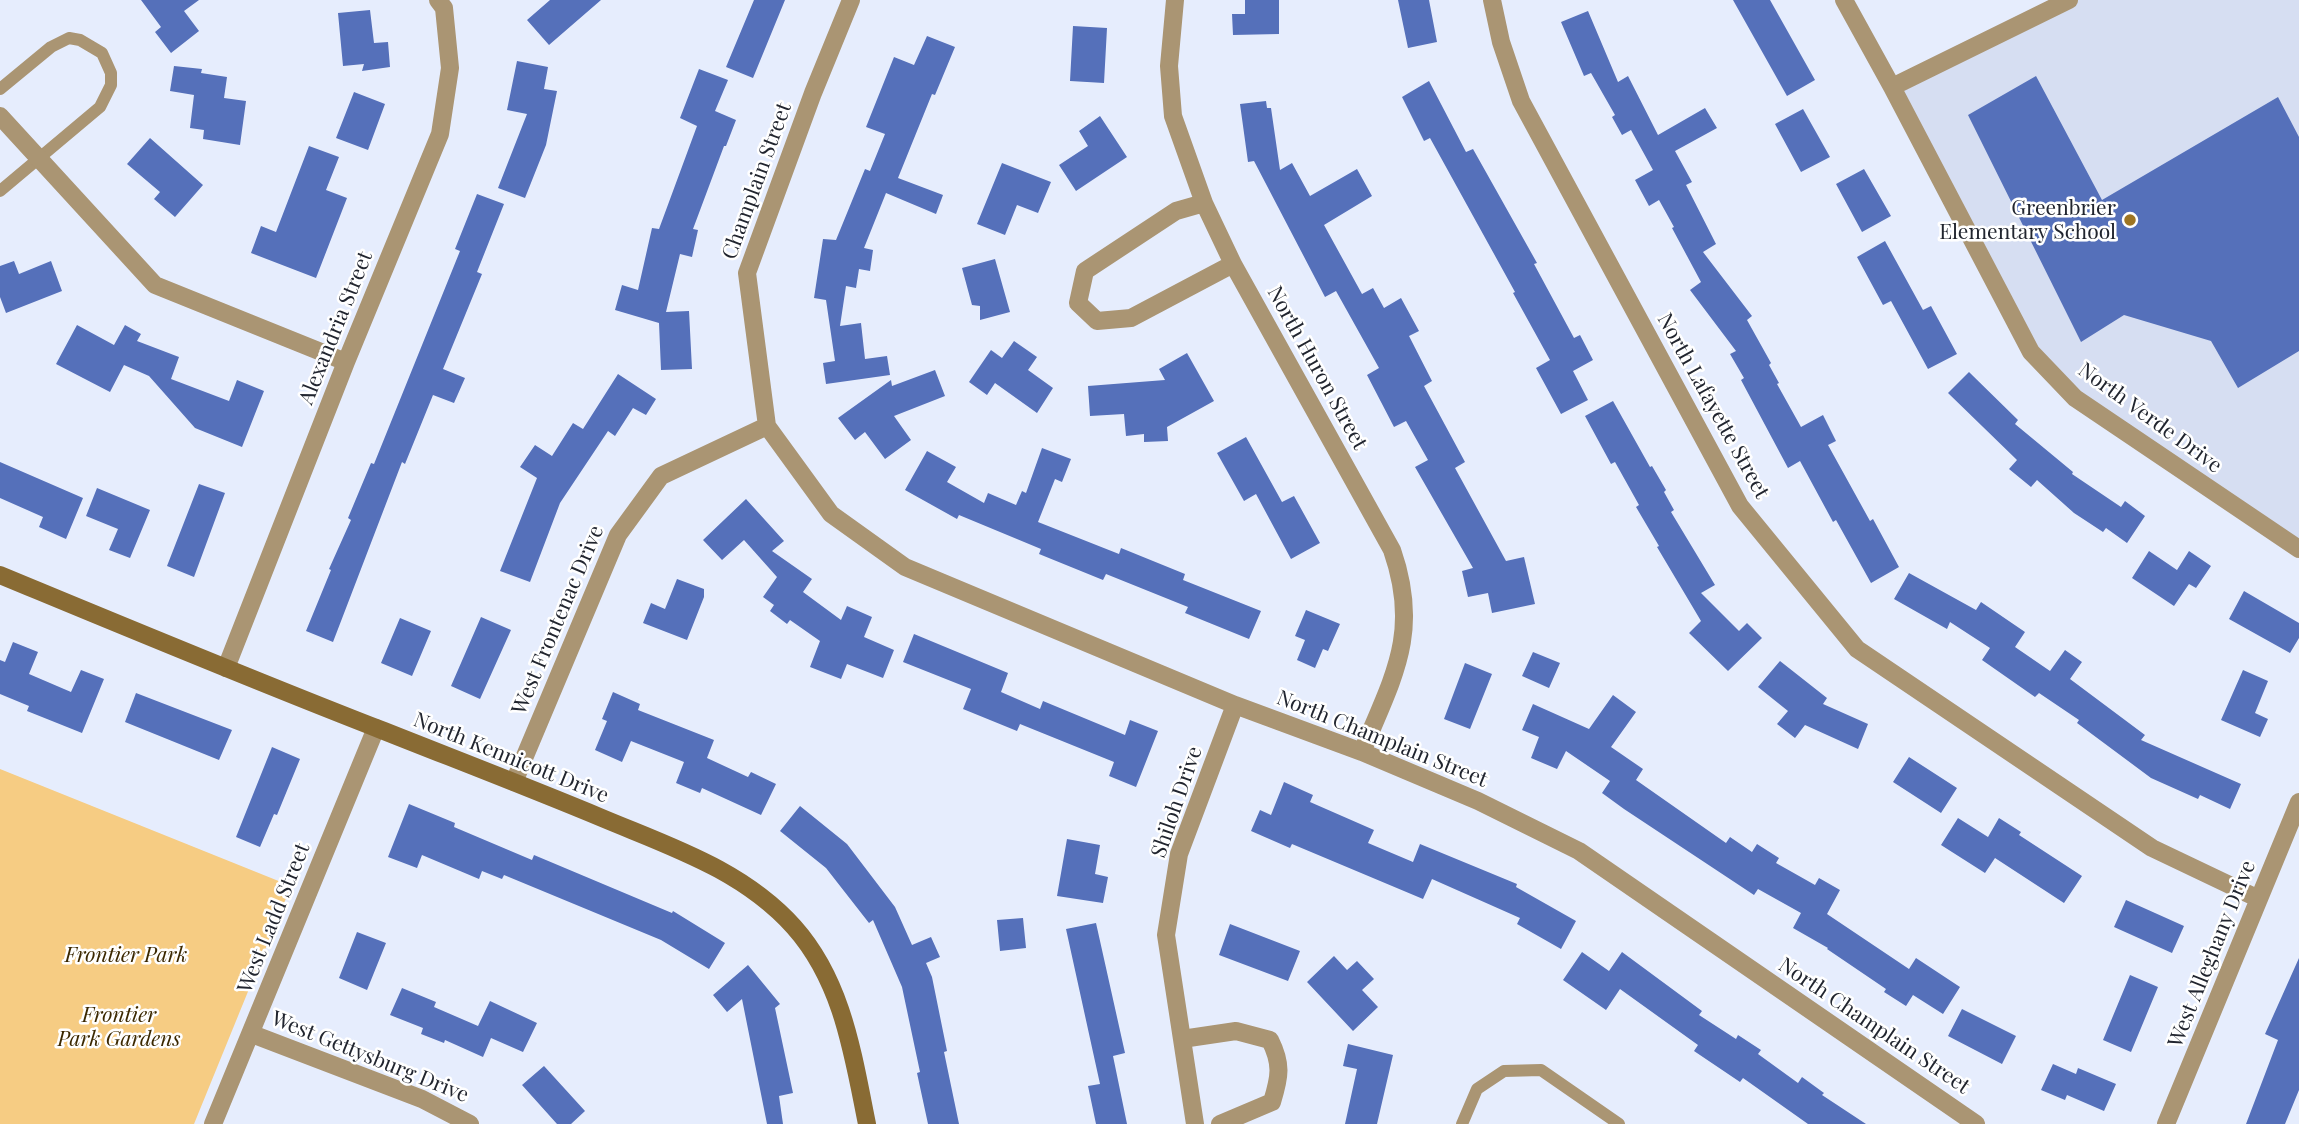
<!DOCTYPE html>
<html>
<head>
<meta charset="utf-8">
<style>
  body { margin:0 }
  canvas { display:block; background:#e6edfd }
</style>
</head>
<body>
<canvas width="2299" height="1124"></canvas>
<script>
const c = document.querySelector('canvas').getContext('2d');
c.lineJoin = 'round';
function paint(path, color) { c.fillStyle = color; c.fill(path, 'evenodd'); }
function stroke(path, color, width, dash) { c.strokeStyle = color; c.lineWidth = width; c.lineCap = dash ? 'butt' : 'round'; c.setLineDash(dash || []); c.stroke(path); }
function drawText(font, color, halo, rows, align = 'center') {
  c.font = font + ' "Playfair Display",serif'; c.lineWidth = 5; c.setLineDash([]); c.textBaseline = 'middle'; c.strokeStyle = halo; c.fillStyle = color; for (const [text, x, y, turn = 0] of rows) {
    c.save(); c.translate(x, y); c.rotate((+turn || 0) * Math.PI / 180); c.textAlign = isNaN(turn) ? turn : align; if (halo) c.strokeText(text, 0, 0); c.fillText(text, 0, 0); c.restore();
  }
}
paint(new Path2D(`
  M2069,0H2299V538L2289,543L2075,398L2031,352L1892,87Z`), '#d6def2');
paint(new Path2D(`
  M0,769L291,886L194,1124H0Z`), '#f6cc83');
paint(new Path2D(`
  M141,0H199L184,11L199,31L171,53L155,32L161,27Z
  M550,0H601L549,45L527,20Z
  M754,0H785L753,78L726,67Z
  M1245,0H1279V34L1233,35L1232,14H1245Z
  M1398,0H1429L1437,42L1408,48Z
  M1733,0H1770L1815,80L1787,96Z
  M370,10L374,43L388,42L390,67L362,71L364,64L343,66L338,13Z
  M1588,11L1618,82L1628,76L1658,135L1705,108L1717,128L1675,151L1692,182L1686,185L1716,244L1703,252L1752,316L1747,320L1771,363L1769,365L1779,383L1777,384L1801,427L1823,415L1836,441L1828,445L1870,521L1873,519L1899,567L1871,583L1836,520L1833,522L1800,461L1788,468L1741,380L1744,378L1730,354L1736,351L1690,290L1701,282L1672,228L1674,227L1659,200L1649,206L1635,180L1653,170L1631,130L1622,135L1612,117L1615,115L1591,73L1584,76L1561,22Z
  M1073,26L1107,28L1104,83L1070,81Z
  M927,36L955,47L935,95L932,94L898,178L943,195L936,214L886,193L864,248L873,250L870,271L859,269L856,288L846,286L840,326L861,323L865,359L887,356L890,375L826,384L823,363L835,361L826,300L814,298L823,239L836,240L865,169L870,171L885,134L866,127L894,57L914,65Z
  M517,61L548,67L544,89L557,91L546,145L525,198L498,188L527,114L507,110Z
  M174,66L202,69L201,73L227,77L224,98L246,101L240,145L203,139L204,130L190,128L194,95L170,91Z
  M699,69L728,80L715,111L736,120L726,146H724L693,229L698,230L692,257L680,254L666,312L689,311L692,369L661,370L659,323L615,310L622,285L638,290L652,228L659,229L697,126L680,118Z
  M2036,76L2102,200L2278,97L2299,137V351L2238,388L2211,341L2124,315L2081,342L1968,115Z
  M1429,81L1466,152L1473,149L1537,263L1534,264L1574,338L1580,335L1593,360L1573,371L1588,400L1561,414L1536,368L1550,360L1513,293L1515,292L1430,138L1424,141L1402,97Z
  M354,92L385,104L368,150L336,138Z
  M1266,101L1267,108H1271L1280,170L1292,163L1310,196L1357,169L1372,196L1324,225L1362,294L1373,288L1384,308L1401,298L1419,331L1409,336L1432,381L1424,386L1465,462L1455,468L1506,561L1524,557L1535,604L1492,613L1488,593L1468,597L1462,571L1473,568L1415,467L1428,460L1406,421L1394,427L1367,375L1379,368L1336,291L1325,297L1254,161L1248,162L1240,104Z
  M1803,109L1830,157L1801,172L1775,124Z
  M1100,116L1127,157L1076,191L1059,165L1088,146L1079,131Z
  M150,138L203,185L175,217L154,199L160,192L127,164Z
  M309,146L339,157L326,190L347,198L316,278L251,253L261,226L276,232Z
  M1002,163L1051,182L1038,213L1017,205L1005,235L977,224Z
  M1864,169L1891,216L1862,232L1836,184Z
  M477,194L504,204L477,272L482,274L443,369L465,378L454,403L433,395L405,464L402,462L333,642L306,631L331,570L329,569L351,520L348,518L371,463L374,464L460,251L455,249Z
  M1885,241L1923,310L1931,306L1957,354L1928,369L1891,301L1883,305L1857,257Z
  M995,259L1010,312L980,320V306L972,305L962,268Z
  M14,261L19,274L51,261L62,291L6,313L0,297V266Z
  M77,325L114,345L125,325L141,334L137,341L179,357L171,379L229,401L237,380L264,391L242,447L195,428L149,376L124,365L110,392L56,364Z
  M1014,341L1037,357L1028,370L1053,388L1037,413L995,383L987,395L969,382L991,350L1002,358Z
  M1187,353L1214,401L1167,427L1168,441L1144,442V434L1126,436L1124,414L1090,416L1088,386L1165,380L1159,369Z
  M935,370L945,396L894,416L911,440L885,459L865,432L855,440L838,418L891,380L892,386Z
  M1969,372L2018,420L2015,424L2073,472L2072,474L2121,507L2125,501L2145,516L2127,543L2106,528L2103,532L2074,513L2037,480L2031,487L2009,469L2017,460L1948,393Z
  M618,374L656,399L646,415L633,408L615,436L608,431L560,503L530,582L500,571L537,478L520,467L535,445L552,456L573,423L583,429Z
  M1613,401L1650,467L1652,466L1666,490L1664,492L1674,510L1671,512L1715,585L1701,593L1739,631L1747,623L1762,638L1728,671L1689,633L1701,621L1657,547L1659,546L1636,507L1639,505L1615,462L1611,464L1585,416Z
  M1246,437L1282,502L1294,496L1320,543L1291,559L1256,494L1244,501L1217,453Z
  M1042,448L1071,459L1062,482L1055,479L1038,522L1119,554L1121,548L1185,574L1183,580L1261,611L1249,639L1185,613L1188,607L1106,574L1103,580L1039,554L1041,549L959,515L957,519L905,490L927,451L956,467L947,482L984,503L988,493L1016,505L1022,491L1026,493Z
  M0,462L83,498L66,539L39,527L43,517L0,498Z
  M199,484L225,493L194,577L167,566Z
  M97,488L150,510L130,558L109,550L118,529L86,516Z
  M746,499L784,541L772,551L812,579L803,592L841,620L847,606L872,617L864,637L894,650L883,678L847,664L841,679L810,667L820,641L790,620L787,624L770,611L774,605L763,597L777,577L744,540L722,560L703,540Z
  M2149,551L2177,570L2189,551L2211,566L2196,588L2189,584L2174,606L2132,578Z
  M1909,573L1976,610L1981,602L2025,632L2015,647L2050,671L2065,650L2082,662L2070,679L2145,735L2141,740L2241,784L2230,809L2200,795L2198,799L2151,778L2077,723L2079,720L2039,693L2035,697L1982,660L1990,648L1950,622L1947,629L1894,599Z
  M677,579L704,589V597L687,640L643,623L651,603L665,609Z
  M2244,591L2299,623V638L2290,653L2229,619Z
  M1306,610L1340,624L1328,651L1323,649L1315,668L1297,660L1305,640L1295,636Z
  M481,617L511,630L480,699L451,686Z
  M400,618L431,631L412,676L381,663Z
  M914,634L1008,673L1001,692L1040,709L1043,701L1125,735L1130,720L1158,731L1136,787L1109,776L1114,762L1020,724L1017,731L963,709L971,689L903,662Z
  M13,642L38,652L29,674L71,692L81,670L104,679L82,733L27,711L29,706L0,694V660L5,662Z
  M1533,652L1560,663L1549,688L1522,676Z
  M1780,661L1827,698L1823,704L1868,724L1858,749L1805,725L1795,738L1777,724L1788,711L1758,687Z
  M1465,663L1492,674L1470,729L1444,719Z
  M2243,670L2268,681L2255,713L2268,719L2260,737L2221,720Z
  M613,692L640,704L638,710L714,740L707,758L748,777L751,772L776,784L761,815L702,788L700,793L676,783L684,762L631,741L622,762L595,750L607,721L602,719Z
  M136,693L232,730L219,760L125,722Z
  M1613,695L1636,712L1611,747L1643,769L1636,780L1726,843L1730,837L1752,852L1757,844L1779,858L1776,863L1815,885L1819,878L1840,890L1827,914L1909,969L1916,958L1960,987L1943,1014L1913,995L1906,1006L1884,992L1886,989L1827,949L1828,948L1793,928L1801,913L1758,889L1754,895L1624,809L1602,793L1610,781L1566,751L1557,769L1531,758L1539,737L1522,730L1533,704L1589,729Z
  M272,747L300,759L277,815L274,814L260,847L236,837Z
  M1909,757L1957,788L1941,813L1893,782Z
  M1284,782L1313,795L1310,802L1374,830L1368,843L1413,862L1420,844L1517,884L1516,887L1576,921L1561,949L1517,924L1520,918L1432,879L1423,899L1292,844L1290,848L1251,831L1260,810L1271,815Z
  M409,804L455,823L454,827L532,860L534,855L672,913L673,911L725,943L709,969L661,940L504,875L502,879L482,871L479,879L422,855L417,868L388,857Z
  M800,806L847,844L895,907L912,945L931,937L940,957L926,963L932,977L947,1051L944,1052L959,1124H928L917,1073L920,1072L902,987L873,920L869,923L826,868L780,831Z
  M1958,818L1988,837L1999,818L2021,832L2019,835L2082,876L2064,903L1995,858L1985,873L1941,845Z
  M1067,839L1100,845L1095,874L1108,877L1103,903L1057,896Z
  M2126,900L2184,926L2172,953L2114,927Z
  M1023,918L1026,948L1000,951L997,920Z
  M1096,923L1125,1053L1113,1056L1127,1124H1096L1088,1086L1100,1084L1066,929Z
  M1230,924L1300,951L1288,981L1219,955Z
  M357,932L386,943L367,990L339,978Z
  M1582,952L1609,971L1622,952L1702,1011L1699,1015L1736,1039L1738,1035L1761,1050L1758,1054L1798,1083L1802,1077L1824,1093L1822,1095L1866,1124H1808L1743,1078L1740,1082L1694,1051L1698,1045L1620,989L1606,1010L1563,980Z
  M1334,956L1347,970L1357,961L1374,979L1362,990L1378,1007L1353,1031L1307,982Z
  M2299,958V1090L2285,1124H2246L2278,1040L2265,1034Z
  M748,965L780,1004L775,1008L793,1093L779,1096L783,1124H767L742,999L727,1012L713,995Z
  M2130,975L2158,987L2131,1052L2103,1040Z
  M402,988L436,1002L434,1007L478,1026L490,1001L537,1023L523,1052L491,1038L483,1057L445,1040L444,1043L421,1034L423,1028L390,1015Z
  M1962,1009L2016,1036L2002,1064L1948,1036Z
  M1348,1044L1393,1055L1377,1124H1345L1357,1069L1343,1066Z
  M2053,1064L2076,1074L2078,1068L2116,1084L2104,1111L2067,1095L2065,1100L2041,1090Z
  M544,1066L585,1111L571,1124H557L522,1085Z`), '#5570ba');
stroke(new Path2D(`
  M0,89L51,47L69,38L80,40L102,53L111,73V85L100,107L0,191
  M1462,1124L1477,1089L1504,1071L1541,1070L1619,1124`), '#aa9573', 12);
stroke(new Path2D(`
  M851,0L813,93L747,273L767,426L831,514L905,567L1235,705L1362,752L1478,801L1579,851L1976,1124
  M1175,0L1169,66L1173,116L1204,203L1233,264L1392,550C1421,633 1393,677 1362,752
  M1492,0L1501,42L1521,101L1740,506L1857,649L2152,848L2259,899
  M1844,0L1892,87L2031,352L2075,398L2299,549
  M1892,87L2069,0
  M0,116L155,285L346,362
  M1204,203L1176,211L1085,271L1078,303L1097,321L1131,318L1233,264
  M226,668L346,362L440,134L450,68L444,8L438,0
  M514,782L618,535L661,476L767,426
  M252,1034L422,1099L470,1124
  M1182,1039L1236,1031L1270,1040C1282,1064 1280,1076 1272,1102L1220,1124
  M213,1124L376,728
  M1195,1124L1166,935L1179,854L1235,705
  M2166,1124L2299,802`), '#aa9573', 18);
stroke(new Path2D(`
  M0,575C128,628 255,681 384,731C457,760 530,788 602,818C671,847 743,870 794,927C843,982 853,1055 867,1124`), '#896b34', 18);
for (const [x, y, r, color] of [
  [2130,220,7,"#9d7422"]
]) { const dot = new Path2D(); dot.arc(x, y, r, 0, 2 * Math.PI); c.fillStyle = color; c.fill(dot); stroke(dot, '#fff', 2.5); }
drawText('21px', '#21252f', '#fff', [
  ["Champlain Street",757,181,-70],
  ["Alexandria Street",336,328,-68],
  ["North Huron Street",1317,368,61],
  ["North Lafayette Street",1713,406,61],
  ["North Verde Drive",2150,418,36],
  ["West Frontenac Drive",558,620,-67],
  ["North Champlain Street",1382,739,22],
  ["North Kennicott Drive",511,758,22],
  ["Shiloh Drive",1177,802,-71],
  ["West Ladd Street",274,918,-68],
  ["West Alleghany Drive",2212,954,-68],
  ["North Champlain Street",1874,1026,34],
  ["West Gettysburg Drive",370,1057,22]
]);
drawText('21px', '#21252f', '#fff', [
  ["Greenbrier",2116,208],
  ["Elementary School",2116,232]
], 'right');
drawText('italic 21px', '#3b2800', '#fff', [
  ["Frontier Park",126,955],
  ["Frontier",119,1015],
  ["Park Gardens",119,1039]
]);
</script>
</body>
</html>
